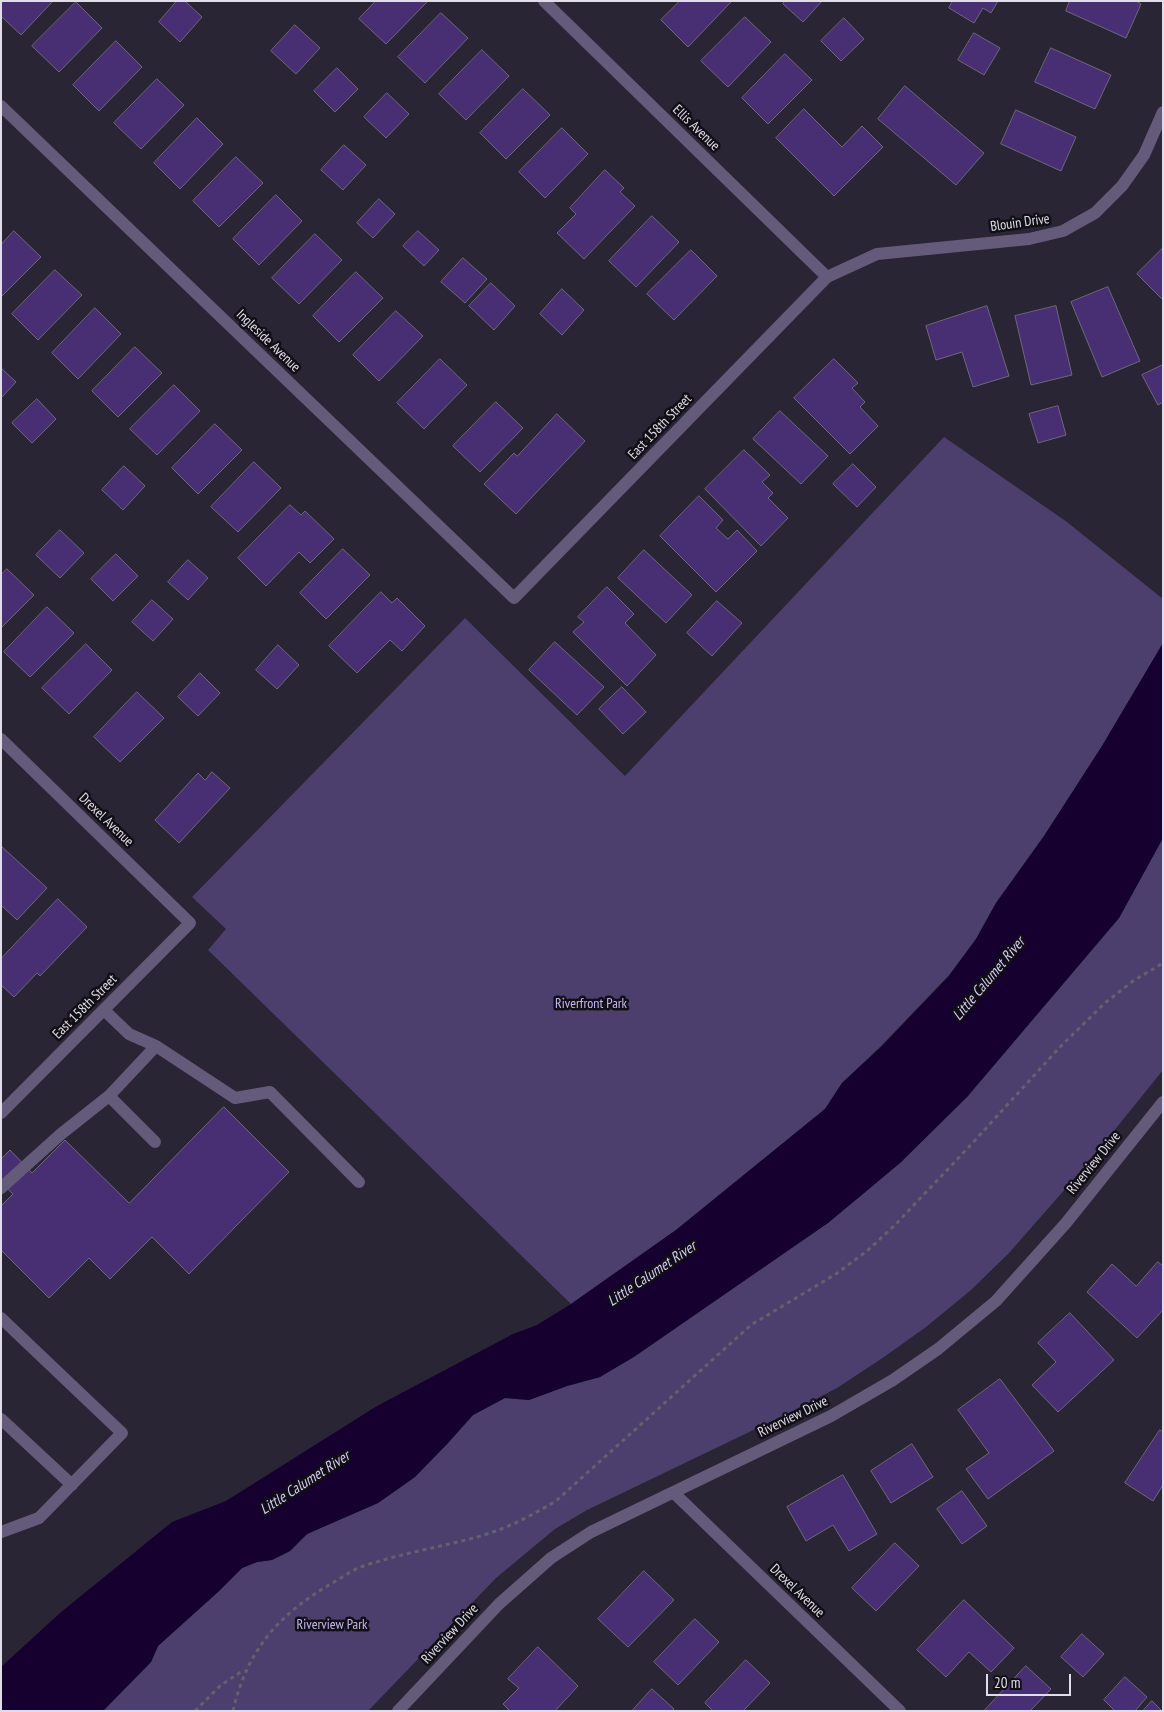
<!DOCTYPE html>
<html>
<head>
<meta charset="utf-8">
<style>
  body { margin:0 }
  #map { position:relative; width:1164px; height:1712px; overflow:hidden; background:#292535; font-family:"PT Sans Narrow",sans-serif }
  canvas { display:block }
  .frame { position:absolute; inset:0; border:2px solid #e0dde8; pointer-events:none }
  .scale { position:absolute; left:986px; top:1674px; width:85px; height:22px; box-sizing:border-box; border:2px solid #e0dde8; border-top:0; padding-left:6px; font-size:15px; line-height:18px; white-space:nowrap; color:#e0dde8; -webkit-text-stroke:4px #110f16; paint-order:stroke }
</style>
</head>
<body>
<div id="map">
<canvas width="1164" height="1712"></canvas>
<div class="frame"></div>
<div class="scale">20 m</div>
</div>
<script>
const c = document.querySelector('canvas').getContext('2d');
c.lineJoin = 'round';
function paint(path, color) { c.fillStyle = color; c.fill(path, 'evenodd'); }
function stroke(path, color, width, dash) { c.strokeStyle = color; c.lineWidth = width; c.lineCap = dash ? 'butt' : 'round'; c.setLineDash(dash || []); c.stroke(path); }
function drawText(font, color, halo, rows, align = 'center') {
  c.font = font + ' "PT Sans Narrow",sans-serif'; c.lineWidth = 5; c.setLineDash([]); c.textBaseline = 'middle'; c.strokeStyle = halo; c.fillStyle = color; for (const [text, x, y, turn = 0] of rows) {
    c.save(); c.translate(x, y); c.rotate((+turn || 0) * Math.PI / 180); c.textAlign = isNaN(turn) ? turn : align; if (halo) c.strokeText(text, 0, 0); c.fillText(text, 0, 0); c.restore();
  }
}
paint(new Path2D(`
  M944,437L1067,522L1163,599V643L1102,746L1044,836L996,903L976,939L949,975L881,1046L842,1083L825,1109L676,1230L571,1304L208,950L226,929L192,897L465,618L625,776Z
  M1163,838V1070L1088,1163L1009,1253L971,1290L926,1327L884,1357L837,1388L795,1410L587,1510L555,1529L496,1578L368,1711H103L151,1662L158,1646L218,1592L242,1568L257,1562L272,1560L290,1551L307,1534L378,1503L415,1477L448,1443L473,1415L505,1398L529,1400L567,1386L600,1377L828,1223L900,1163L967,1097L1119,918Z`), '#4d3f6d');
paint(new Path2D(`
  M1163,643V838L1119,918L967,1097L900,1163L828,1223L634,1357L600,1377L567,1386L529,1400L505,1398L473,1415L448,1443L415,1477L378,1503L307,1534L290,1551L272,1560L257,1562L242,1568L218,1592L158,1646L151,1662L103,1711H1V1667L60,1613L172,1522L226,1501L377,1406L513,1334L537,1325L571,1304L676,1230L825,1109L842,1083L882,1046L949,976L976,939L996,903L1044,836L1102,746Z`), '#15002f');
const building = new Path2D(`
  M1,1H53L21,35L1,16Z
  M177,1H185L202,17L180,42L159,22Z
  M376,1H428L386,44L359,19Z
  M680,1H730L731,2L688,47L661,20Z
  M785,1H822L803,22L783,4Z
  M953,1H998L991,13L983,8L974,23L949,8Z
  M1070,1H1136L1141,4L1126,38L1066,11Z
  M76,2L102,28L59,72L32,46Z
  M441,13L468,38L425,83L398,57Z
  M745,17L771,42L728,87L701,61Z
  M844,18L864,39L841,61L821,41Z
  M295,25L320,48L296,74L271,51Z
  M974,33L1000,48L984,75L958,60Z
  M116,41L142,67L99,111L73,85Z
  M1051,48L1111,75L1095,109L1035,82Z
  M482,50L509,76L466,120L439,94Z
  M785,54L812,80L768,124L742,98Z
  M337,68L358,89L335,112L314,91Z
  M157,79L184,105L141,149L114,123Z
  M905,86L984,153L956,185L878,119Z
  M523,89L550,115L506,159L480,133Z
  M387,93L409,114L386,138L364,117Z
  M804,109L842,147L862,126L883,147L834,196L776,138Z
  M1016,110L1076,137L1061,171L1001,144Z
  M197,118L223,144L180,189L154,163Z
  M562,128L588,154L545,198L519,172Z
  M344,145L366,165L343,190L321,170Z
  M236,157L263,183L219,227L193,201Z
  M605,170L624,188L620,192L635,206L584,259L557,233L576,214L570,208Z
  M276,195L302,221L259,265L233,239Z
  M379,199L395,214L373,238L357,223Z
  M652,216L679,242L636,287L609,261Z
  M14,231L41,257L1,297V245Z
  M418,231L439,250L424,266L403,246Z
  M315,234L342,260L299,304L272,278Z
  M1163,248V300L1137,274Z
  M691,250L717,276L674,320L647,294Z
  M463,258L487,279L465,303L441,282Z
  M55,270L82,295L38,340L12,314Z
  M356,272L383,298L339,342L313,316Z
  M491,283L515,306L494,330L469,306Z
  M1108,287L1140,361L1102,377L1071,302Z
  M562,289L584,310L562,335L540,314Z
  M987,306L1009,376L973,387L962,352L936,360L926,326Z
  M1056,306L1072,375L1031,385L1015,316Z
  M95,308L121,334L78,379L52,353Z
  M396,311L423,336L379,381L353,355Z
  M135,347L162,373L118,417L92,391Z
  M440,359L467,385L424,429L397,403Z
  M834,359L858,383L852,388L865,402L860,407L878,426L850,454L794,398Z
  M1163,365V402L1158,405L1142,375Z
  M1,368L16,382L1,398Z
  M174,385L200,411L157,455L130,429Z
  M37,399L56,419L32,443L12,423Z
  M496,402L523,428L480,472L453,446Z
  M1058,406L1066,435L1038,443L1029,414Z
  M780,411L828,456L801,484L753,439Z
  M557,414L585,441L516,514L484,484L514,453L517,456Z
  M215,424L242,450L198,494L172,468Z
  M744,450L770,475L762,482L773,493L768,498L788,518L761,546L705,489Z
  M254,462L281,488L238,532L211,507Z
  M853,464L876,487L857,507L833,484Z
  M124,466L145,486L123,510L102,490Z
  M699,496L723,520L716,528L728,539L737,530L757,551L716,592L660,536Z
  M290,505L301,515L305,511L334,539L310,563L299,552L266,586L238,558Z
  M60,530L84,553L60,578L36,555Z
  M343,549L370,575L326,619L300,593Z
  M644,550L692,595L666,623L618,578Z
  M116,554L138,576L113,601L91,579Z
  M188,560L208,578L188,600L168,582Z
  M7,569L34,595L1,628V575Z
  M607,587L634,614L625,623L656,655L627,686L573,632L584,622L578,617Z
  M381,592L392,603L397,598L425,626L402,651L390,640L357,673L329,646Z
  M152,600L173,619L153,641L132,622Z
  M717,601L742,623L712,656L687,633Z
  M47,607L74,633L30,677L4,652Z
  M555,642L604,687L577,715L529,670Z
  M86,644L112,670L69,714L42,688Z
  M278,645L299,665L277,689L256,670Z
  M200,673L220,693L198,716L178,697Z
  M622,687L646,712L623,734L599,709Z
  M137,692L164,718L120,762L94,737Z
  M212,772L230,788L179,843L155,820L198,773L205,780Z
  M1,846L47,888L17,920L1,905Z
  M58,899L87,927L40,976L37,973L14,997L1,985V959Z
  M224,1107L289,1172L189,1274L152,1237L110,1279L89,1258L49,1298L1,1250V1206L13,1194L1,1183V1159L10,1150L32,1173L65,1140L129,1203Z
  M1158,1262L1163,1266V1310L1137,1338L1087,1292L1112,1264L1136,1286Z
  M1070,1313L1114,1360L1058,1412L1032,1385L1056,1362L1038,1343Z
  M1000,1379L1054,1451L988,1499L966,1469L989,1453L958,1410Z
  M1160,1430L1163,1432V1485L1153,1501L1125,1483Z
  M912,1444L933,1477L891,1503L871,1471Z
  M843,1475L877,1534L849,1551L833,1525L806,1541L787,1507Z
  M962,1491L987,1526L962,1544L937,1509Z
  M895,1543L919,1566L876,1611L852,1588Z
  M644,1571L674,1600L628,1647L598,1619Z
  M964,1600L1014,1648L991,1672L969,1652L946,1677L917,1650Z
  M695,1619L719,1642L678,1685L654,1662Z
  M1082,1634L1104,1654L1083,1677L1061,1657Z
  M538,1647L578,1686L555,1711H510L503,1704L519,1688L508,1679Z
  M746,1660L770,1683L743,1711H713L705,1703Z
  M1026,1666L1051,1689L1030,1711H984Z
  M1125,1677L1147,1697L1135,1711H1115L1104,1700Z
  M652,1689L674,1709L672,1711H632Z
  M1152,1701L1162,1711H1143Z`);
paint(building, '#482f73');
stroke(building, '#6d687a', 1);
stroke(new Path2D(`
  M195,1711L221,1685L244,1670
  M233,1711C247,1651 277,1616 329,1585C339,1580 348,1572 359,1568C365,1565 373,1563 380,1561C416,1550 452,1545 487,1534C512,1526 534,1514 556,1501L751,1325L836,1274L867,1251L894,1226L967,1149L1060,1047L1105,1003L1133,981L1163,963`), '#64606e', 3, [4, 4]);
stroke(new Path2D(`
  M544,1L827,277
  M1,106L514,598L827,277L877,254L1029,239L1063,231L1095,213L1122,186L1144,155L1163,112
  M1,739L190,923L1,1113
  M104,1010L129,1034L156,1046L235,1098L270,1092L359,1182
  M155,1142L109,1096L156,1046
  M1,1188L61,1134L109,1096
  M1,1318L122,1433L39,1518L1,1532
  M1,1419L72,1485
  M674,1493L900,1711
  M398,1711L499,1604L551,1558L591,1532L831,1416L893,1380L938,1349L996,1301L1066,1223L1163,1102`), '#645b7b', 12);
drawText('14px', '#e0dde8', '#110f16', [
  ["Ellis Avenue",696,128,44],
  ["Blouin Drive",1020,223,-8],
  ["Ingleside Avenue",268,341,44],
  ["East 158th Street",660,427,-46],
  ["Drexel Avenue",106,820,44],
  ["East 158th Street",85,1007,-45],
  ["Riverview Drive",1094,1163,-51],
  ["Riverview Drive",793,1417,-26],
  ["Drexel Avenue",797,1591,44],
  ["Riverview Drive",450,1634,-47]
]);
drawText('14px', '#c8b6f3', '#110f16', [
  ["Riverfront Park",591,1004],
  ["Riverview Park",332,1625]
]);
drawText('italic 15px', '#d7ccf5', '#110f16', [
  ["Little Calumet River",989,979,-50],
  ["Little Calumet River",652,1274,-34],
  ["Little Calumet River",305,1483,-33]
]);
</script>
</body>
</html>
